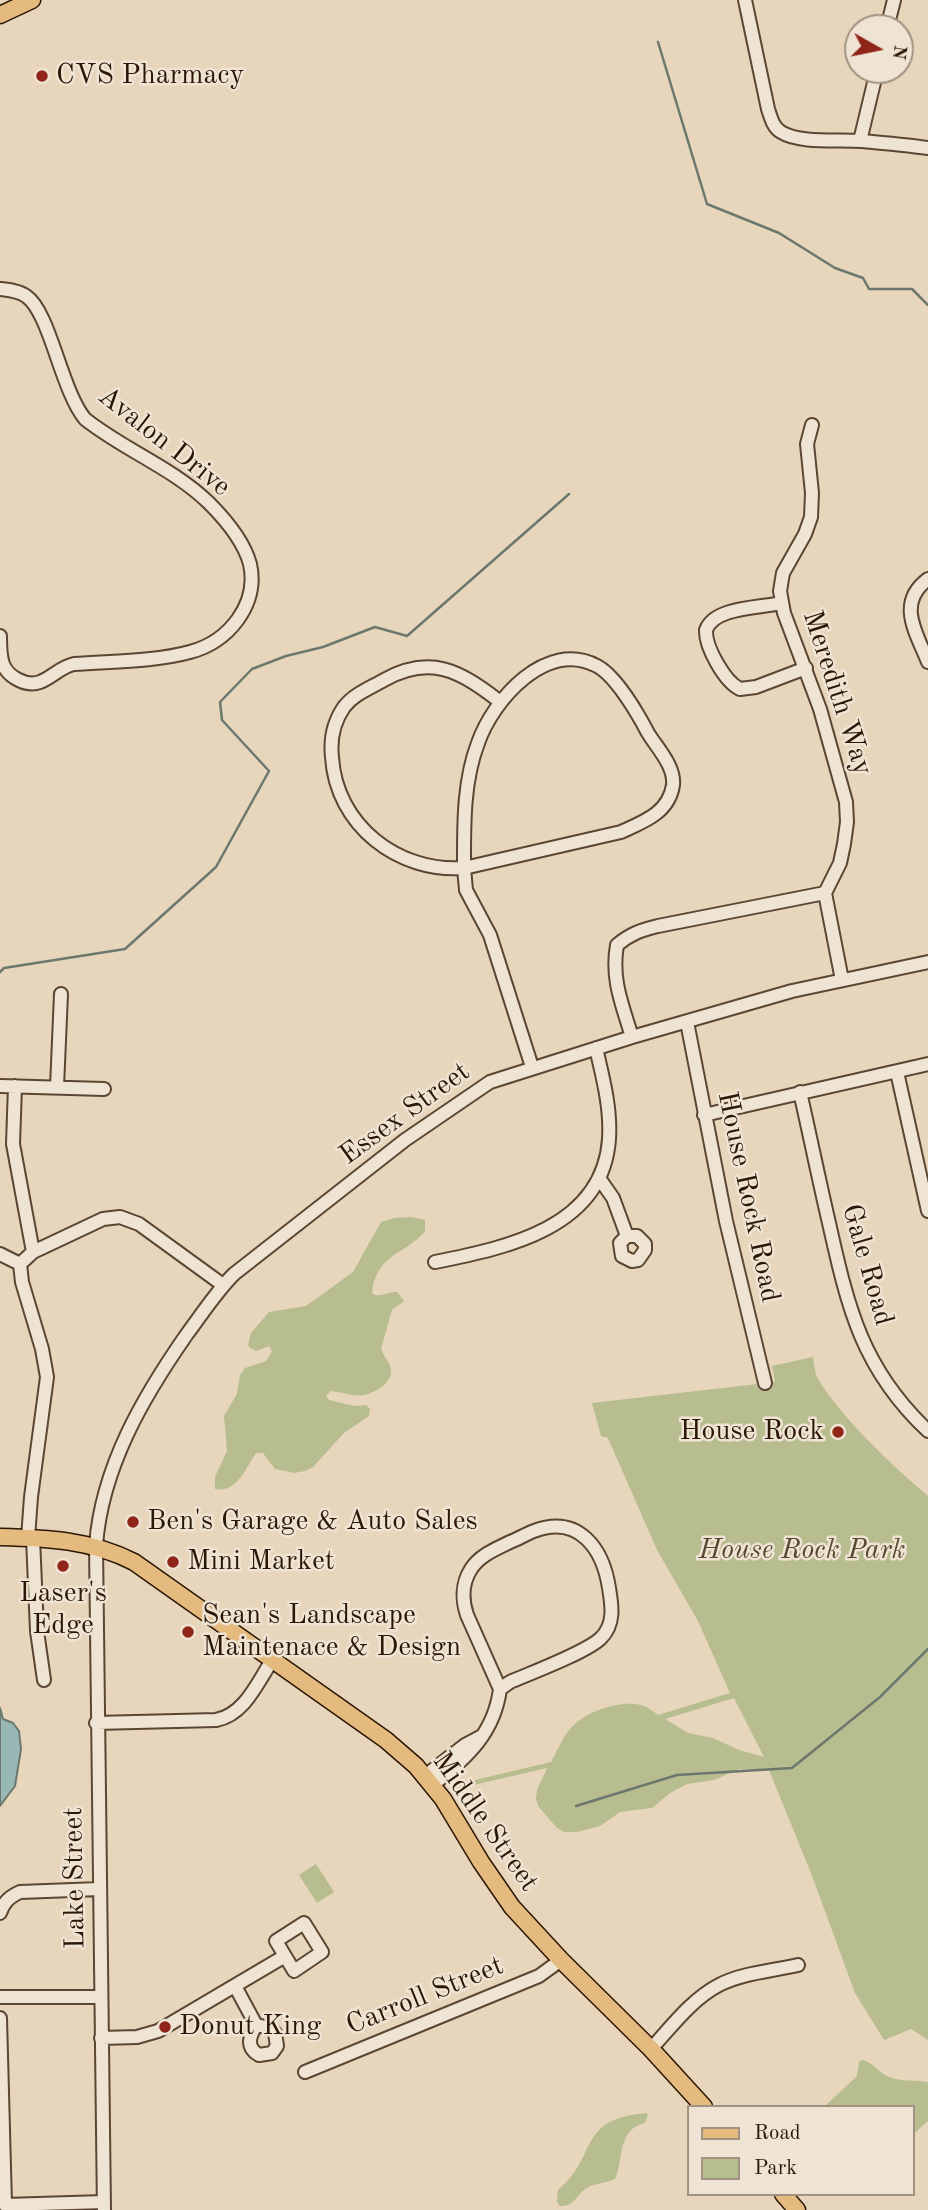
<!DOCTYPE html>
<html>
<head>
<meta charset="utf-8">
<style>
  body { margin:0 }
  #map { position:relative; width:928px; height:2210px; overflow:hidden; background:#e7d5bc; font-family:"Old Standard TT",serif }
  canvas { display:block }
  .legend { position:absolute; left:687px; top:2105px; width:228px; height:91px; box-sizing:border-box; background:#efe4d3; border:2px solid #a19281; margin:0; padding:9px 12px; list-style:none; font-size:21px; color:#2c1705 }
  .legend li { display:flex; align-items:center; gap:14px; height:35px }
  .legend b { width:35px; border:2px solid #a19281 }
  .north { position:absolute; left:844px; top:14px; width:70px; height:70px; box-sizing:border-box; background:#efe4d3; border:2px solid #a19281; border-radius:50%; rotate:99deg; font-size:19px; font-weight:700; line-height:28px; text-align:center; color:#2c1705 }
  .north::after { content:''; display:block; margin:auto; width:24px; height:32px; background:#8f2418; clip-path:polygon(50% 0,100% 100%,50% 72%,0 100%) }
</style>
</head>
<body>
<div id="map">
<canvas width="928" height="2210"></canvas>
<ul class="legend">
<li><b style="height:9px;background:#e4ba7e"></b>Road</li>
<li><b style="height:19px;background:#b7bd8f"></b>Park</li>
</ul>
<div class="north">N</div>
</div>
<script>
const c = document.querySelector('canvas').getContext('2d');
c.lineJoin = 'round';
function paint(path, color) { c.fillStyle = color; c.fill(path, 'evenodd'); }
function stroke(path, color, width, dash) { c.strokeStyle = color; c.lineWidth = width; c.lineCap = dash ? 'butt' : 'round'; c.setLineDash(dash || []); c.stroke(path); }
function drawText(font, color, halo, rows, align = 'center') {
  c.font = font + ' "Old Standard TT",serif'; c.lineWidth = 5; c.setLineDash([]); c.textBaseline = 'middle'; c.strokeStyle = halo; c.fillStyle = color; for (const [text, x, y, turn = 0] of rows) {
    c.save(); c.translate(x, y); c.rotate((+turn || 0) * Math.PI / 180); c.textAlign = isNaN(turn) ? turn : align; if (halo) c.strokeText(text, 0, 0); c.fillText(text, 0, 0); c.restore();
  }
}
paint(new Path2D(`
  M412,1217L425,1220V1231C406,1255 378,1252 372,1291L373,1294C381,1298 389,1291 397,1292L404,1301L392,1310L381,1349C383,1356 390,1362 391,1369C393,1382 376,1392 365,1395C355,1397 342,1392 331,1391L326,1396L329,1400L354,1406L366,1405L370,1409L369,1416L344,1433L313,1467L305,1471L294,1473L275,1469L263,1453H256C246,1468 237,1493 215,1489V1477L227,1451L224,1416L237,1394L240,1375L245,1368L266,1361L272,1351L269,1346L256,1351L250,1348L248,1345L251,1333L269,1312L306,1306L353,1272L381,1222L394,1218Z
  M813,1357C814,1364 815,1373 818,1379C843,1420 892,1465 928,1496V2040L911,2029L884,2040L855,1993L811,1873L769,1770L739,1769L714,1780L687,1784L670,1793L652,1808L620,1812L600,1826L577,1832H564L557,1828L538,1806L536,1799L537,1790L547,1768L452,1790L450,1786L551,1762C558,1750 564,1733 575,1724C590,1710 624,1699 644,1706C649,1708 654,1712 658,1715L730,1693L698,1621L657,1550L608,1438L601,1436L592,1403L775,1382L772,1366ZM734,1698L764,1757L739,1750L713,1738L688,1733L665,1719Z
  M316,1864L334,1892L317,1903L299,1875Z
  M862,2060C873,2062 877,2071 887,2076C899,2082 915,2080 928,2082V2121L912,2135V2107H824L857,2076L859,2062Z
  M646,2113L648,2115L645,2123C617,2129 624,2159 615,2179C606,2183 595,2183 587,2188C576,2194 575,2207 560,2206L557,2202L558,2190C599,2156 576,2119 646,2113Z`), '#b7bd8f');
const water = new Path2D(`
  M0,1708L3,1719L13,1723L19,1731L21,1749L15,1786L0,1806Z`);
paint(water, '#97b8b4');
stroke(water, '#6c786e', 2);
stroke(new Path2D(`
  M658,42L707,204L779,233L835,268L863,278L869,289H912L928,305
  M0,972L4,968L125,949L216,867L269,771L222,720L220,702L252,669L286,656L323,647L375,627L407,636L569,494
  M576,1806L677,1775L792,1768L880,1697L928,1649`), '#6c786e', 2.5);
const minor = new Path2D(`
  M745,0L768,109C771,118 773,127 781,132C800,144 840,139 862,141C884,143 906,145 928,148
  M887,28L894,0
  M860,141L877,70
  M0,289C9,290 19,291 26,296C50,312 61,390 85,419C124,450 173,468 209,503C225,519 244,542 250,564C259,605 228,642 190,652C153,662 112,661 74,664C60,667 53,677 40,682C26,687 8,677 3,664C0,656 0,645 0,636
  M812,425L807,444L812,493L811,517L805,534L783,573L780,591L784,613L820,709L846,802L847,822L844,844L840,863L825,893L842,980
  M928,579C896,603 916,632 928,662
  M781,603C759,608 714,607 706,630C705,647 725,682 740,689L756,687L806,668
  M499,701C460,671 431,654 384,680C370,688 354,694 344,707C333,723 330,739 332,757C336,825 398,873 464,868C464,827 463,782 478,743C493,700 546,639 597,666C616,676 638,714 648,733C657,748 675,766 673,785C669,813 643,822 621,832L464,868L466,890L490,935L532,1067
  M687,1022L726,1221L765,1383
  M632,1037C622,1004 611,979 617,945C630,934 641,930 658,926L825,893
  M897,1072L928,1211
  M0,1086L104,1089
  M15,1086L13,1144L33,1252
  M57,1087L61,994
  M800,1092C810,1136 819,1180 829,1223C848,1308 862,1369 928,1431
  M704,1115L928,1064
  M599,1178L613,1198L627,1236H637L645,1244V1250L638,1260L632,1261L622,1256L620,1243L627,1236
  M0,1254L20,1264L33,1252L103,1219L120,1217L139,1224L223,1285
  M435,1262C506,1248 603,1228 609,1139C611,1108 603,1078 596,1048
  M20,1264L22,1282L42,1349L47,1377L31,1497L28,1538
  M33,1538L37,1631L44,1680
  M96,1723L216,1720C245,1715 258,1681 273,1659
  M425,1776L465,1745L480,1737
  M433,1785C466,1757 494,1735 500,1689L510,1682C531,1673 587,1652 601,1638C615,1624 612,1606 609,1588C603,1549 579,1514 534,1531C526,1534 518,1539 510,1542C496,1549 480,1555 471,1569C462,1583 462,1600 467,1615L500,1689
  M0,1913C4,1902 9,1897 20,1892L99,1889
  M235,1986L256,2025L270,2028L275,2033L277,2046L272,2053L259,2055C245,2047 250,2036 256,2025
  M0,1997H101
  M0,2018L5,2205L104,2202
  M101,2038L137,2037L158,2031L285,1956L294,1971L322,1952L304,1923L276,1941L285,1956
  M651,2049C671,2027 692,1999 719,1985C742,1973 772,1971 798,1965
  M305,2072L539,1976L561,1960
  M104,2210L96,1545C102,1467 143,1397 187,1334C202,1314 216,1292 234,1274L405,1140L490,1082L632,1037L792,991L928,962`);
const major = new Path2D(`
  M0,15L32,0
  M0,1537C47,1538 91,1540 134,1562L386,1740L416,1766L443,1799L481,1862L512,1907L561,1960L651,2049L704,2107
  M783,2194L797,2210`);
stroke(minor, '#5b4633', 16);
stroke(major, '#2c1705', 19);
stroke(minor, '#efe4d3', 12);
stroke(major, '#e4ba7e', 16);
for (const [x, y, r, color] of [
  [42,76,7,"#8f2418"],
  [838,1432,7,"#8f2418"],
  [133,1522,7,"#8f2418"],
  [173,1562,7,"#8f2418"],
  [63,1566,7,"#8f2418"],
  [188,1632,7,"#8f2418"],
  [165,2027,7,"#8f2418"]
]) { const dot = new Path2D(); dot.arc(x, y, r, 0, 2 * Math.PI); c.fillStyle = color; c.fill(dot); stroke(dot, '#efe4d3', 2.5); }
drawText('28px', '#2c1705', '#efe4d3', [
  ["CVS Pharmacy",56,76],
  ["House Rock",824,1432,"right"],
  ["Ben's Garage & Auto Sales",147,1522],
  ["Mini Market",187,1562],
  ["Laser's",63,1594,"center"],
  ["Edge",63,1626,"center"],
  ["Sean's Landscape",202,1616],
  ["Maintenace & Design",202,1648],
  ["Donut King",179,2027]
], 'left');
drawText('28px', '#2c1705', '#efe4d3', [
  ["Avalon Drive",164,442,38],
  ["Meredith Way",837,693,72],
  ["Essex Street",405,1114,-36],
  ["House Rock Road",748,1197,78],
  ["Gale Road",867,1265,74],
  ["Middle Street",485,1822,55],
  ["Lake Street",75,1878,-91],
  ["Carroll Street",425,1996,-22]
]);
drawText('italic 28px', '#56492e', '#efe4d3', [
  ["House Rock Park",802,1551]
]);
</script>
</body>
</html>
